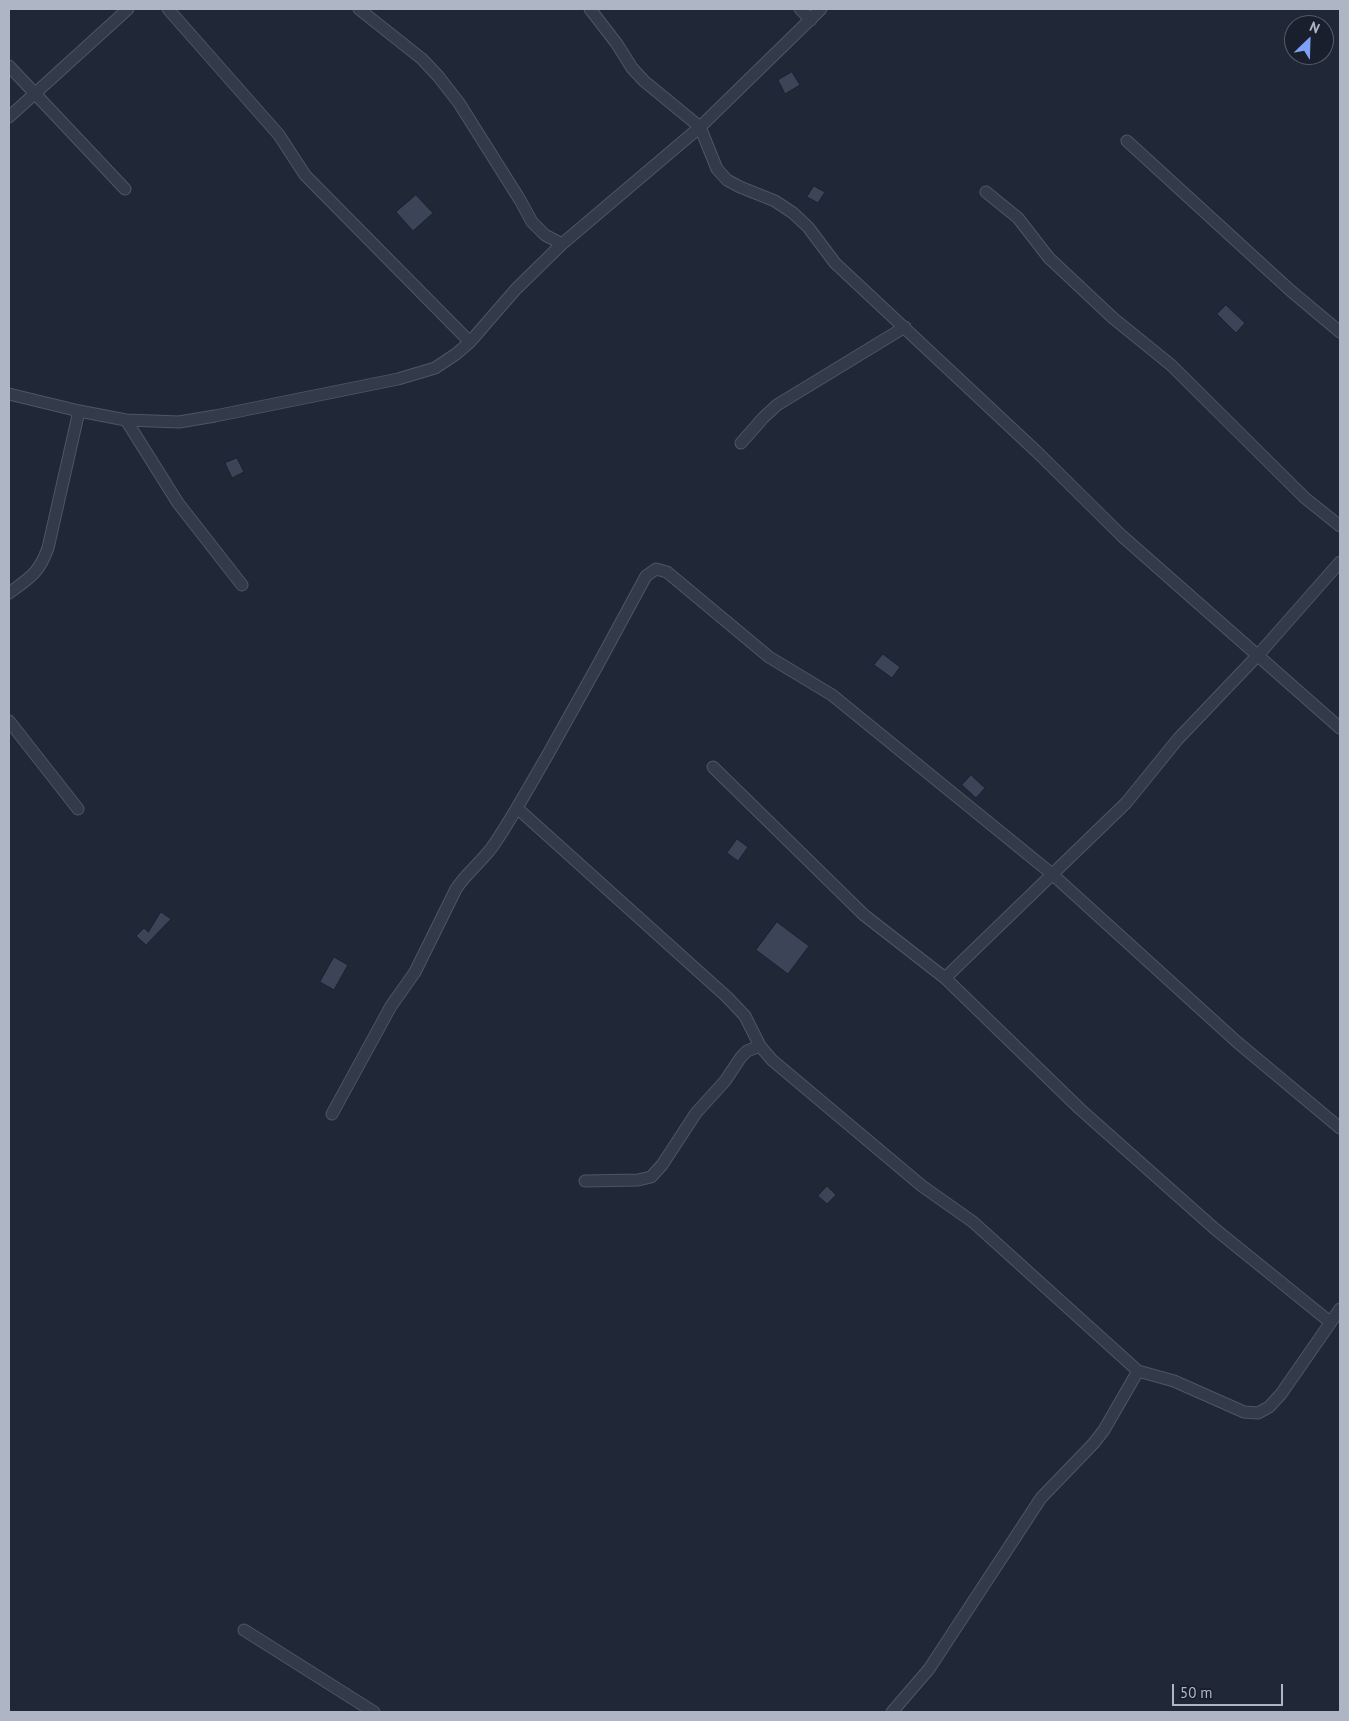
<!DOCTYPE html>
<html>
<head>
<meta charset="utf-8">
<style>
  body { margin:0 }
  #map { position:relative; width:1349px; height:1721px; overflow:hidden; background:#202838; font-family:"PT Sans",sans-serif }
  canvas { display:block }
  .frame { position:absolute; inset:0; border:10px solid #aeb5c5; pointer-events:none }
  .north { position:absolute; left:1284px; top:15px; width:50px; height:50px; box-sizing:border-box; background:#191f2d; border:1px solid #555b6a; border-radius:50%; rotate:24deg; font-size:14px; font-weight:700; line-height:20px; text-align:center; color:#aeb5c5 }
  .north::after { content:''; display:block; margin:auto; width:18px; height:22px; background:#7ea2fa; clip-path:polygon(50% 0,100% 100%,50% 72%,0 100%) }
  .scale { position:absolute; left:1172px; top:1684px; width:111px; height:22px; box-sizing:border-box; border:2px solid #aeb5c5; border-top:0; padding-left:6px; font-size:15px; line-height:18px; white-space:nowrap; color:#aeb5c5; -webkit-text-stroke:4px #191f2d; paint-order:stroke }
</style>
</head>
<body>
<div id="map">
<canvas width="1349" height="1721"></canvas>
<div class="frame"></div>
<div class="north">N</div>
<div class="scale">50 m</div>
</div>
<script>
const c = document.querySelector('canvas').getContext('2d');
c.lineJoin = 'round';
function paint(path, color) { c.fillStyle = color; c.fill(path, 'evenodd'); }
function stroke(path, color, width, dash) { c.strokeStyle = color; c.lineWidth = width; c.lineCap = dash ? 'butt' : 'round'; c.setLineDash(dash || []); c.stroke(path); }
const building = new Path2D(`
  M792,72L800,85L785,94L778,80Z
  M814,186L825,192L818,203L807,197Z
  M416,195L433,213L413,231L396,212Z
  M1226,305L1245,323L1236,333L1217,314Z
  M237,458L244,472L232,478L225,463Z
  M883,654L900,667L892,678L874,665Z
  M971,775L985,788L976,798L962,785Z
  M737,839L748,847L738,861L727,853Z
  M161,912L171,919L146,945L136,936L144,928L148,932Z
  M777,922L809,946L788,974L756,950Z
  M334,957L348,965L334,990L320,982Z
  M827,1186L836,1195L827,1204L818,1196Z`);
paint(building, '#3c4558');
stroke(building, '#1b212f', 1);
const street = new Path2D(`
  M168,9L279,135L305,175L470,342
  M359,9L422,59L438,76L459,103L520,200L532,222L545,235L562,244
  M590,9L617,44L632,68L644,81L700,127L717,169L727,180L740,187L775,201L793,213L808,227L835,263L1037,452L1122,536L1340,728
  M800,9L811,20
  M9,66L125,189
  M9,117L128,9
  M1127,141L1291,291L1340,332
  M986,192L1018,218L1049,258L1113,318L1171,365L1305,498L1340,526
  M9,394L79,411L126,420L179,422L215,416L398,379L435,368L456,354L470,342L516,289L562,244L700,127L821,9
  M126,420L178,503L242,585
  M741,443L763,418L777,405L905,327
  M9,593C30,578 39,573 48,548L79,411
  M9,721L78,809
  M713,767L864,915L945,978L1080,1109L1215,1229L1330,1322
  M517,808L727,997L745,1016L760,1046L772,1060L922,1186L973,1222L1138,1371L1174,1381L1244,1412L1258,1413L1269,1407L1281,1394L1340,1309
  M945,978L1126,803L1178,739L1259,654L1340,562
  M332,1114L391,1006L415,972L456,889C467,872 484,860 495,843C514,815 530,785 547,756C581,696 614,636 646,576L656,569L667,572L769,657L832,695L1052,874L1237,1042L1340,1128
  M585,1181L638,1180L651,1177L662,1165L696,1113L725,1081L741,1057L747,1051L760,1046
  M244,1630L374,1712
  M892,1712L929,1669L1041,1498L1094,1443L1104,1430L1138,1371`);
stroke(street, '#4e5563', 13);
stroke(street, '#333a49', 11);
</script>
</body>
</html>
